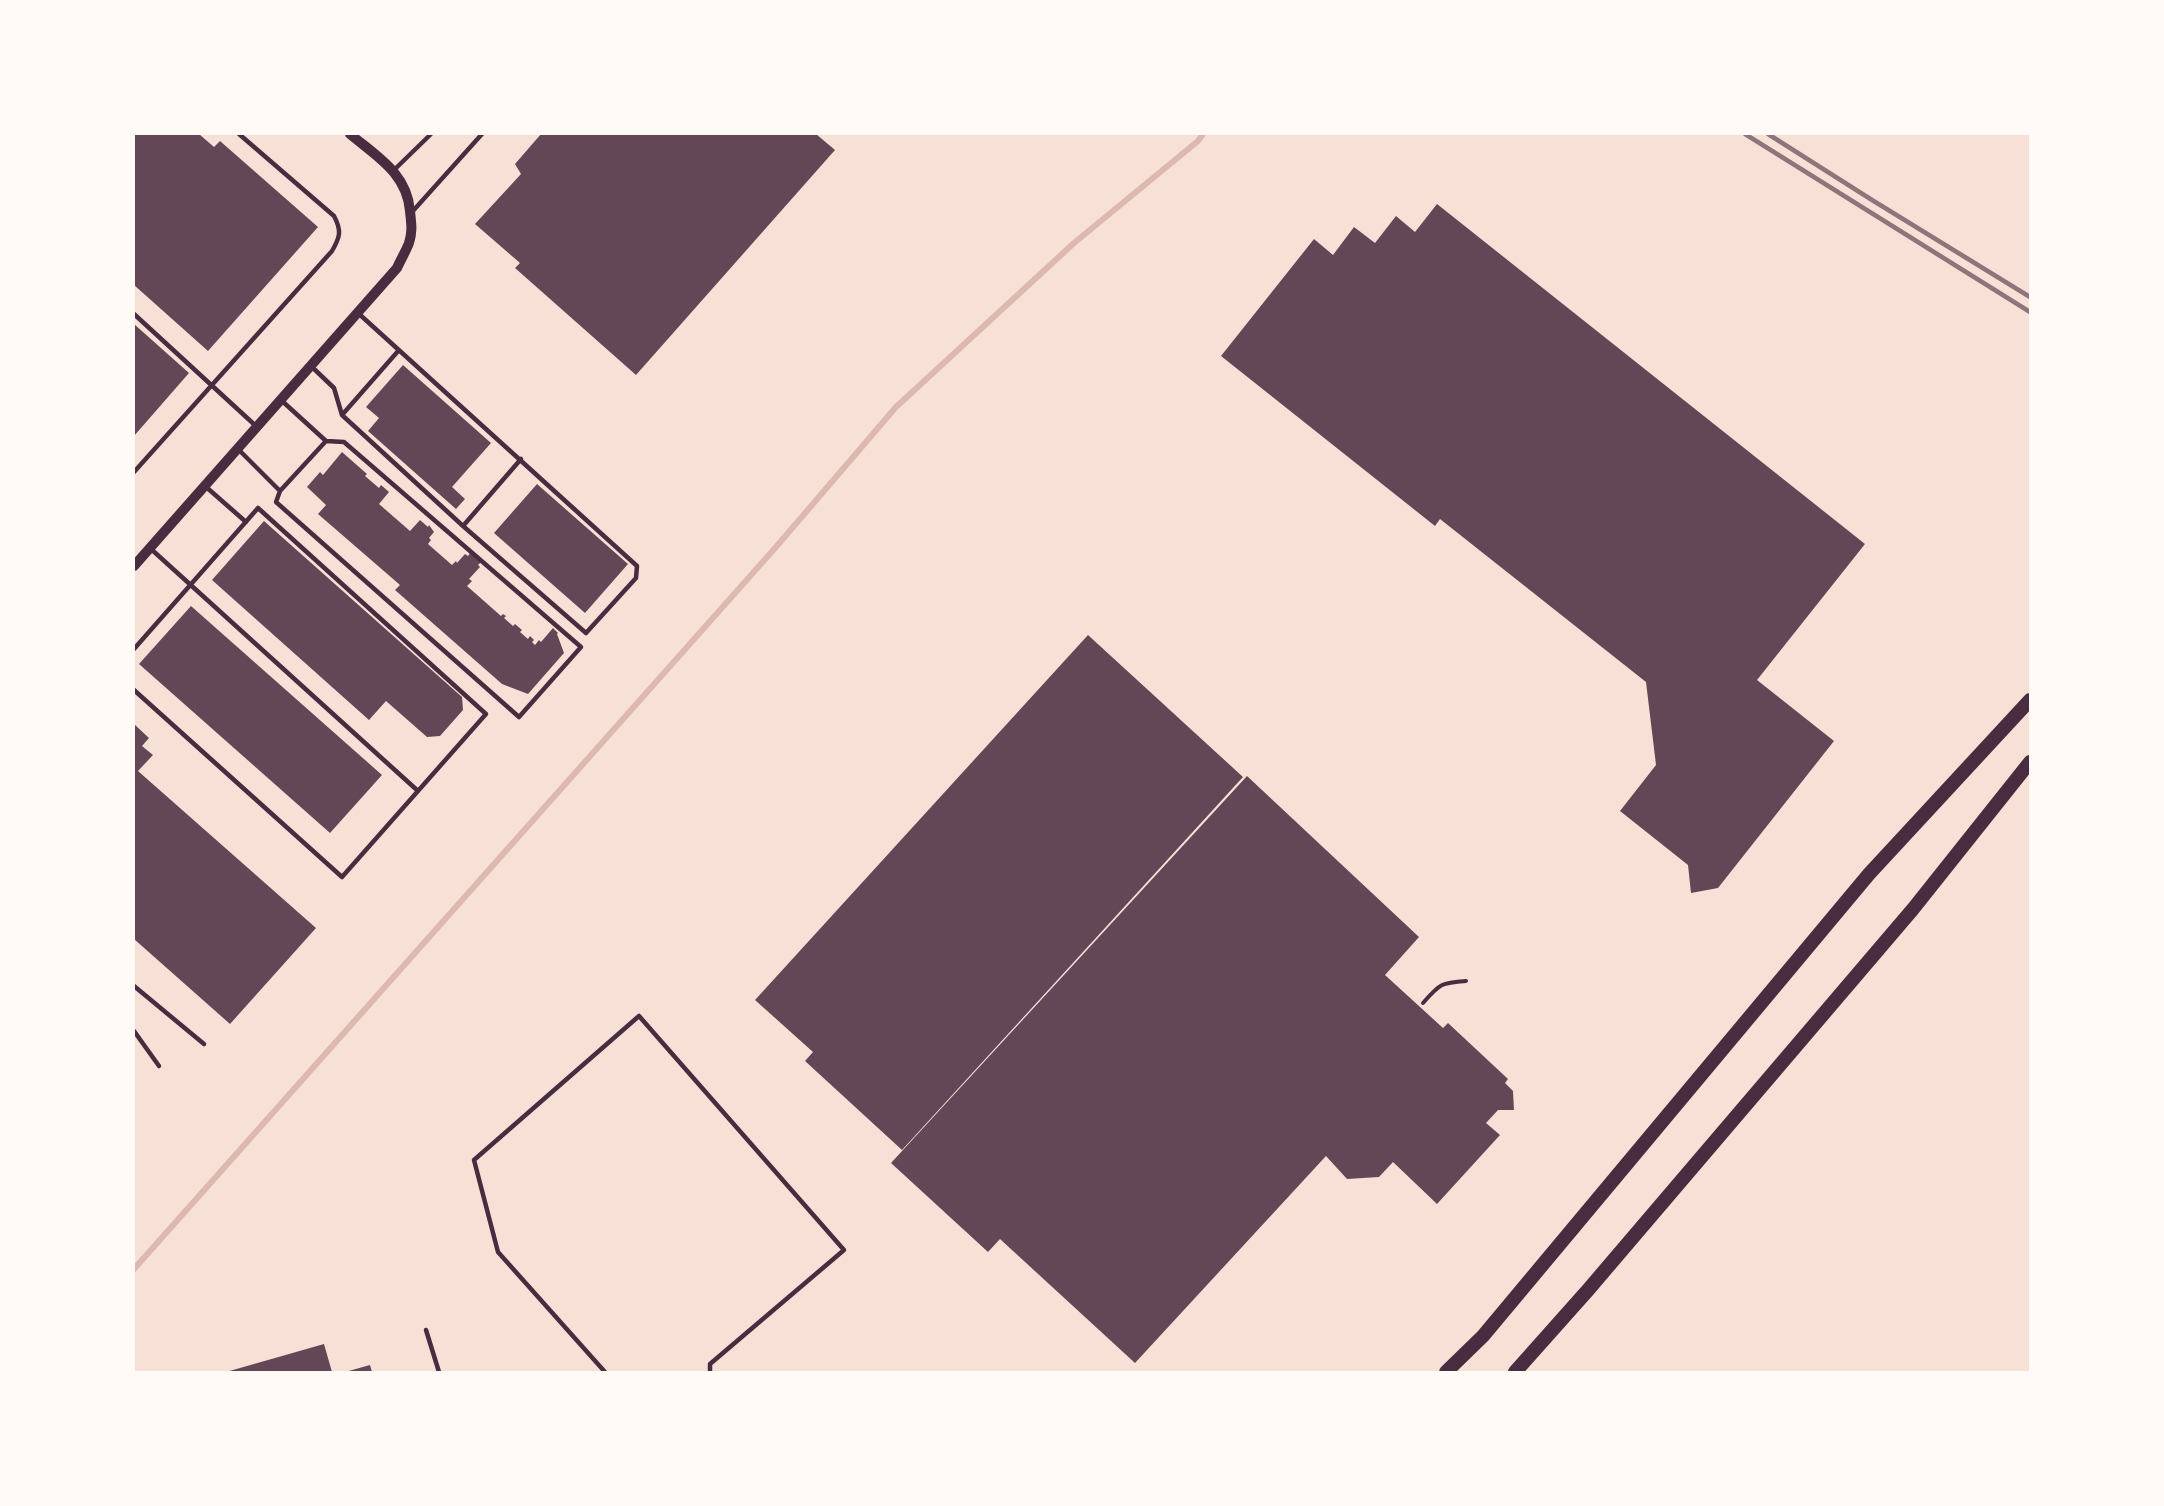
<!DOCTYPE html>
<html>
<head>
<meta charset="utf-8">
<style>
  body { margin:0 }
  #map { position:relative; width:2164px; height:1506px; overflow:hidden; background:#f7e1d7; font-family:"Titillium Web",sans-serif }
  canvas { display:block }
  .frame { position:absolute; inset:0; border:135px solid #fffaf5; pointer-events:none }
</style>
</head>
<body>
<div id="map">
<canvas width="2164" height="1506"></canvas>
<div class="frame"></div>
</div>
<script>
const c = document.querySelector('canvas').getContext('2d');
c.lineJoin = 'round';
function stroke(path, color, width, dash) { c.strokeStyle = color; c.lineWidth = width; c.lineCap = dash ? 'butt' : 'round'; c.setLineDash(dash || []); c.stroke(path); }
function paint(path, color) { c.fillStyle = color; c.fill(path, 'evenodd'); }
stroke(new Path2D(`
  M134,1269L776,547L896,407L1074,243L1198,141L1203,134`), '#dcb8b0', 6);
paint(new Path2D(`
  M134,134H199L214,147L220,141L318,227L208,351L134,285Z
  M541,134H816L835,150L636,375L515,268L520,263L475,224L521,174L515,164Z
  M1437,204L1865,544L1757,680L1834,741L1718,888L1691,893L1688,865L1620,811L1656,765L1646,682L1440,519L1435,526L1221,356L1314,239L1333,255L1354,227L1375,243L1396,216L1415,232Z
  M134,324L189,373L134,436Z
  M403,365L491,443L452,487L465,499L456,509L368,431L379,418L366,407Z
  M342,452L367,474L365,476L379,488L381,485L389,492L379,504L410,531L420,520L428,527L429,525L434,532L429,538L431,540L428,544L452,565L456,561L457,563L465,554L468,556L470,553L481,562L478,565L480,567L469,579L472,581L467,586L501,616L503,614L506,616L504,618L513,626L515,624L522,630L520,632L528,639L530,636L534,640L532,642L535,645L539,640L541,642L553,628L558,633L557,634L564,653L528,694L502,684L395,590L400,585L318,514L326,505L307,487L320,472L323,475Z
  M537,484L628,564L585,613L494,533Z
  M264,521L462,697L463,710L440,736L427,737L386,701L369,720L212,580Z
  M191,606L382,775L330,833L139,664Z
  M1088,635L1243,777L902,1150L805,1061L813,1052L755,1000Z
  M134,724L149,738L142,746L153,755L138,771L316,928L230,1024L134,939Z
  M1247,776L1419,937L1385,975L1443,1028L1448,1023L1508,1079L1505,1083L1513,1091L1514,1110H1498L1486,1123L1500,1135L1437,1204L1393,1162L1379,1177L1347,1179L1326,1156L1135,1363L1000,1239L988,1252L891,1163Z
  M324,1344L332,1372H226Z
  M370,1365L372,1372H345Z`), '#644757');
stroke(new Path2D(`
  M1423,1003C1440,984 1440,983 1466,981`), '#4a2c40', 4);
stroke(new Path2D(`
  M393,171L431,134
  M412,212L482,134
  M134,314L257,427
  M312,367L334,388L342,415L463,526L586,633L636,578L637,566L358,313
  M342,415L399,350
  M238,449L280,491L326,441L281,400
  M134,472L332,251C340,237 342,231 334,216L239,134
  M205,486L246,522
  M280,491L276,502L519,717L581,647L344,442L326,441
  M463,526L521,459
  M151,549L418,791
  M134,649L258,508L486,714L342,877L134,690
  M134,986L204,1044
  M134,1031L159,1066
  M426,1330L439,1372
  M605,1372L498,1252L474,1160L639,1016L844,1250L710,1364V1372`), '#4a2c40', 4.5);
stroke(new Path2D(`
  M134,566L397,268C401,259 406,251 409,243C413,231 411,222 410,211C407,173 376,156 350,134`), '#4a2c40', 10);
stroke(new Path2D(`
  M1446,1372L1483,1336L1869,874L2030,700
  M1515,1372L1588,1290L1913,909L2030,762`), '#4a2c40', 14);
stroke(new Path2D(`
  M1745,134L2030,312
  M1768,134L1872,200L2030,297`), '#8f747c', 4.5);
</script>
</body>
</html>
